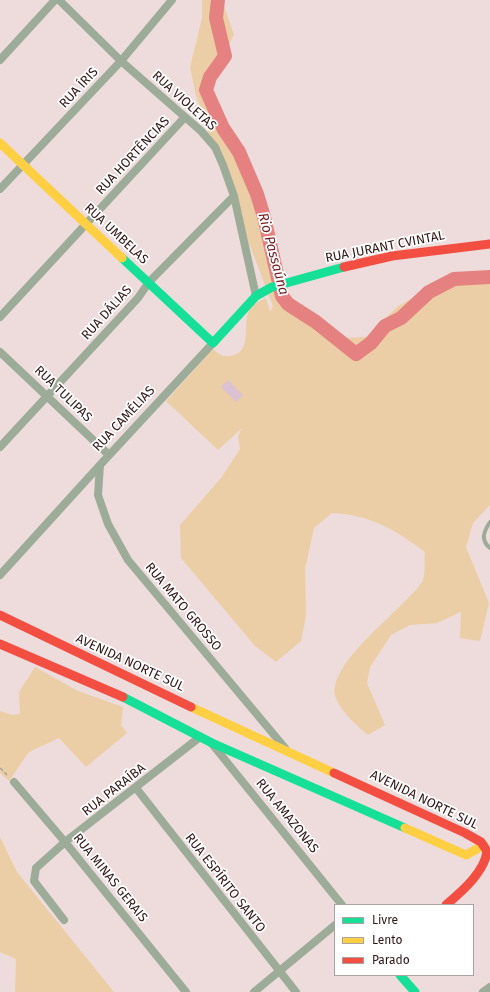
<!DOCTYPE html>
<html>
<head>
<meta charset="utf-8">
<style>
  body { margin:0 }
  #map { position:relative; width:490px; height:992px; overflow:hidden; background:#eddcdb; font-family:"Fira Sans",sans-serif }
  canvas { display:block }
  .legend { position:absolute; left:334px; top:904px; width:140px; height:72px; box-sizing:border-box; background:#fff; border:1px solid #ada2a1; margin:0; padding:5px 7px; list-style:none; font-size:12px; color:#311615 }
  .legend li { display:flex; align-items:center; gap:8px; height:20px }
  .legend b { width:20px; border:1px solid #ada2a1 }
</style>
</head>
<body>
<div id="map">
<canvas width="490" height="992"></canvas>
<ul class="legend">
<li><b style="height:5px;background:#16e098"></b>Livre</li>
<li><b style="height:5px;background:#ffcf43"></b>Lento</li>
<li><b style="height:5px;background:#f24e42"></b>Parado</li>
</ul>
</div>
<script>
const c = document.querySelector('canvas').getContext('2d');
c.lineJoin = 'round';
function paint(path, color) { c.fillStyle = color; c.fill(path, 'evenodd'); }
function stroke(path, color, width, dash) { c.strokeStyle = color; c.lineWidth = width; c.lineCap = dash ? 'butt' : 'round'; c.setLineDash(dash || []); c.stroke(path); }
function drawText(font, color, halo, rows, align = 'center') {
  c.font = font + ' "Fira Sans",sans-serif'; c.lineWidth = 3.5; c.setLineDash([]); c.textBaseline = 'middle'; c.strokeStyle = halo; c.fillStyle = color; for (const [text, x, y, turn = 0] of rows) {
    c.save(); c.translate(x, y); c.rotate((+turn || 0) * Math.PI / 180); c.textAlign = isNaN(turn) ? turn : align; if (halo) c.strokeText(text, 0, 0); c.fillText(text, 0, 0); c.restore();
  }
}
paint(new Path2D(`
  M202,0H222L234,35L213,75V92L257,198L281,289L341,338L366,337L397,307L447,278L490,274V505L473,523L466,547L489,603L480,641L460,638L461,612L437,623L410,625L391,635L370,667L367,683L385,725L368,735C356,725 339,710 335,695C329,661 404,609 422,582C426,576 424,560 425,552C394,529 371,515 332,513L314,528L305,569L306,616L301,641L276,662L255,646L181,558L180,525L221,478L240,449L238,436L242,428L218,450L166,401L213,349C218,354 223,357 230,356C253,353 242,325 249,311C253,304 260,301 266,298L270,312L273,306L222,173L196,96L190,67L202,18Z
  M35,667L78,691L123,707L121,725L127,733L86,767L59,738L29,752L9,781L0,773V711L12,715L20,714L19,692Z
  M0,837L17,872L114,992H15L16,959L0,952Z`), '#ebcea5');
stroke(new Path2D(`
  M218,0L216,18L225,56L210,77L206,90L223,128L239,152L257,194L264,217L282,296L288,304L316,322L356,354L371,343L385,326L401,318L429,292L454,279L490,277`), '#e58180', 14);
paint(new Path2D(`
  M228,380L243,395L236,402L221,387Z`), '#dac1d4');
stroke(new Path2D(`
  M0,768L8,776`), '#a4a59b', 1.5, [4, 2]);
stroke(new Path2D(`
  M490,522C484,531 480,540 490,548`), '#9dac99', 4);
stroke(new Path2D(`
  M59,0L121,61L201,131L215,147L223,165L234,196L256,296
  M0,60L55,0
  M0,189L121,61L172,0
  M0,317L185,117
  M0,352L109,455
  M0,447L138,298L149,282L234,196
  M100,465L98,495L108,524L128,560L285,748
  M0,575L100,465L213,343
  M213,745L342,905
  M14,782L65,842L186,992
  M136,788L296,992
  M64,920L34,881L36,868L65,842L200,737
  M254,992L335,925
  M483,992L490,987`), '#9dac99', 8);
stroke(new Path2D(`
  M122,258L213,343L256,296L272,287L344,267
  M123,697L212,743L405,828
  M400,975L415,992`), '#16e098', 9);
stroke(new Path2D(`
  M0,143L122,258
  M191,707L334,773
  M405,828L466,855L484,845`), '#ffcf43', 9);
stroke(new Path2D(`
  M344,267L392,256L490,244
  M0,615L191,707
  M0,644L123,697
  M334,773L465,833L481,842L487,851C485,872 461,892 446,905`), '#f24e42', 9);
drawText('13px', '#311615', '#fff', [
  ["RUA ÍRIS",79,88,-47],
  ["RUA VIOLETAS",184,101,42],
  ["RUA HORTÊNCIAS",133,156,-47],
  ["RUA UMBELAS",116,234,43],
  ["RUA JURANT CVINTAL",385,247,-11],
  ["RUA DÁLIAS",107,313,-48],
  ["RUA TULIPAS",63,394,44],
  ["RUA CAMÉLIAS",124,419,-47],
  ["RUA MATO GROSSO",183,607,50],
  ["AVENIDA NORTE SUL",130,663,25],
  ["RUA PARAÍBA",114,790,-38],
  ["AVENIDA NORTE SUL",424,800,26],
  ["RUA AMAZONAS",287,816,51],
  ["RUA MINAS GERAIS",110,878,51],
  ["RUA ESPÍRITO SANTO",225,883,52]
]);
drawText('italic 14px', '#731c20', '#fff', [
  ["Rio Passaúna",273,254,75]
]);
</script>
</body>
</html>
